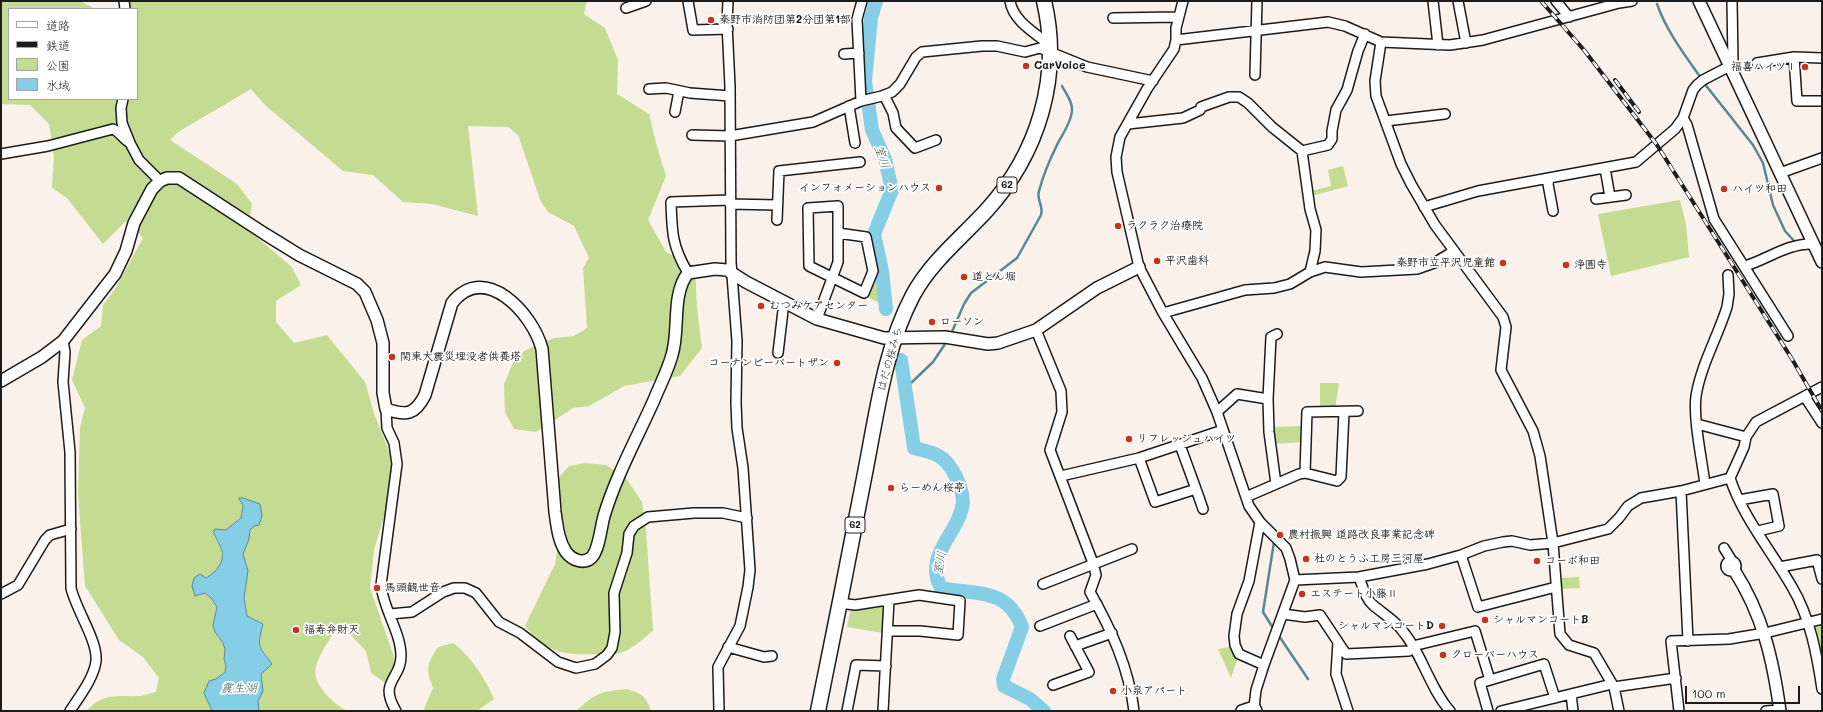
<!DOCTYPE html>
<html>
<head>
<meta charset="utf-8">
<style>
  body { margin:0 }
  #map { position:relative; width:1823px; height:712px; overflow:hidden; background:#faf1eb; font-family:Mali,"Klee One",sans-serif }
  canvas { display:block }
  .frame { position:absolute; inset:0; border:2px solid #1c1c1c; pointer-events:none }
  .legend { position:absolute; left:8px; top:8px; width:130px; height:92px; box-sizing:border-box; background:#fff; border:1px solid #a4a4a4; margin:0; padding:5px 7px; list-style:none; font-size:12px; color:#1c1c1c }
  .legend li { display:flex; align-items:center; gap:8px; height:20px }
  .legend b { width:20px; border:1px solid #a4a4a4 }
  .scale { position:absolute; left:1685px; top:686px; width:115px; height:18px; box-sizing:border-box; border:2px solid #1c1c1c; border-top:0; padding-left:5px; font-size:12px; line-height:14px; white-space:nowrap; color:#1c1c1c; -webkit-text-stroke:3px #fff; paint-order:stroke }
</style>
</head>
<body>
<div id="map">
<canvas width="1823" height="712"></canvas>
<div class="frame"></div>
<ul class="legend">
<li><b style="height:5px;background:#fff"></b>道路</li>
<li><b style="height:5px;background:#1c1c1c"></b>鉄道</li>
<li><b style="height:11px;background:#c4db92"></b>公園</li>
<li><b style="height:11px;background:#85cee6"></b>水域</li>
</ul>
<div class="scale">100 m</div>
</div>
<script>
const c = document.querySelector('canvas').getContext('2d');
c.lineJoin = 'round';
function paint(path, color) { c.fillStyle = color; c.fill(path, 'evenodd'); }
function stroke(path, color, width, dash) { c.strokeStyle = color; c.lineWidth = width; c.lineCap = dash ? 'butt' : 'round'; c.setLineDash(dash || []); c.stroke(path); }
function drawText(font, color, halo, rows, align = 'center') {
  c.font = font + ' Mali,"Klee One",sans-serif'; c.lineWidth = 3.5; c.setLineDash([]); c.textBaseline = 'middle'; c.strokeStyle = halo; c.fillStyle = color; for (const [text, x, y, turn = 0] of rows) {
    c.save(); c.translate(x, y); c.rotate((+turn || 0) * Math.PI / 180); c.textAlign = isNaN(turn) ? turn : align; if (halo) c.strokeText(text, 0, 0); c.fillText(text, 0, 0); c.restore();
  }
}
paint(new Path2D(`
  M3,1H80L96,9H9V99H137V9H123L129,1H587L584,14L605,28L618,60L617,94L649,114L656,143L666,176L648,220L666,252L695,266L697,308L702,348L680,376L624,386L589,406L573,408L536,432L514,429L505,412L504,384L512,365L524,351L554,338L574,336L587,328L583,268L589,258L574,226L548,212L541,202L518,135L508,127L468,126L478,216L432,204L403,202L373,175L343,171L266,106L251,89L178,132L170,140L237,184L252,204L248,230L292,267L301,285L276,301V322L294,343L327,335L365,382L374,413L391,457L395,480L374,550L370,588L394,657V668L388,685L371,673L366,651L348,632L337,629C329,640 319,654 316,667C311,684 334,704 347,711H259L258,701L263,691L261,674L268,658C257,646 259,639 263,624L247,616L244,598L246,564L243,554L249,539L250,530L254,526L247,499H240L243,506L241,518L226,530L219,529L214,535C225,554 227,566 206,578L205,593L212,599L217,607L213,625L215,632L223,643L225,649L224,659L226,666L225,671L216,679L209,681L206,698L212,711H87C102,692 120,697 140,696C146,695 151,693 156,692L159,678L143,657L119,640L85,586L78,494L80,427L85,408L72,380L82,340L101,326L103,305L115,289L143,238L128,219L103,244L67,198L52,188L54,156L49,124L30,105L1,104V3Z
  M1343,166L1348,186L1312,196L1311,191L1331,186L1328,170Z
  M1680,200L1686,224L1689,257L1611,276L1598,214Z
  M876,276L881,302L879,303L866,296Z
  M1320,383H1339L1335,409L1320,408Z
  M1303,426V442L1273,444L1272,427Z
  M585,463L606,465L626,478L642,502L646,530L653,631C643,638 632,650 620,653C613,655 604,654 598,654C565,655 546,654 525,626L555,564L559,539L548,500L553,484L569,466Z
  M1579,577L1580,588L1560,589L1559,578Z
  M882,605L884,607L883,633L847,627L850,612L852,609Z
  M1822,622V668L1812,627L1814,623Z
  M453,643C469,654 487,681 494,699L477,711H423L433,688C426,668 426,666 438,647Z
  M1229,647L1237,660L1231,678L1218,649Z
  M626,689C642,693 645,695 651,711H576C596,693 599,692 626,689Z`), '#c4db92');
const water = new Path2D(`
  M239,498H243L260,504L262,516L259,525L254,526L250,530L249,539L243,554L248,571L244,598L247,616L263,624C257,648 258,645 272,664L261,674L263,691L258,701L259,711H212L204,693L209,681L216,679L225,672L226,666L224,659L225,649L223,643L215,632L213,625L217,607L212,599L205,593L195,596L192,586L194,578L200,574L206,578C218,571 227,559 220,546C218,541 215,537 213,531L215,529L226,530L241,518L243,506Z`);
paint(water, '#85cee6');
stroke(water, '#5b8795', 1);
stroke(new Path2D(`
  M1657,4C1667,32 1684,54 1701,78
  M1704,83L1753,145L1763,163L1773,205L1785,231L1796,243
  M951,334L964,304L971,293L1017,258L1041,215C1044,206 1036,200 1039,191C1043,176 1050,159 1057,145C1062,135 1071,123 1072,111C1073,102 1066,94 1062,86
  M905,387L911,383L933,362L947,341
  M1273,628L1263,612L1274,542
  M1279,636L1308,679`), '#5b8795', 2.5);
stroke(new Path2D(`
  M876,1L871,18L865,81L872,130L885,159L892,190L874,234L882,271L886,309
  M901,360L914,448C935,453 945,455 955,475C959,483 963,493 963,502C960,533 923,554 941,588C976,595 1007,587 1022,627L1003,679L1004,686L1030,699L1044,711`), '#85cee6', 14);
const minor = new Path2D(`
  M124,1L125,9
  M688,1L693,30L728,29
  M1010,1C1013,21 1035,33 1050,45
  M1183,1L1176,28V40L1174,49L1147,89L1120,137L1116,157L1117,172L1139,267L1163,313L1202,378L1217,412L1249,506L1260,522L1286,548L1290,559L1295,580L1264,665L1256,690L1254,707
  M1433,1L1438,45
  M1458,1L1466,43
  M1556,1L1569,17
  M626,8L646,1
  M1113,18L1178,17
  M1176,40L1328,22L1345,26L1381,42L1450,45L1483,40L1619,3L1632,1
  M1381,42L1375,81L1376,96L1401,164L1411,184L1435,225L1503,317L1506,327L1501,370L1533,431L1540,456L1553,543L1560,634L1569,645L1594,653L1614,687L1619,711
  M844,54L859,53
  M1794,57L1797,101H1822
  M1757,63L1794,57L1822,58
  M1255,75L1257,1
  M649,89L666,88L690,93L730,96
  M884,95L893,113L896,128L915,148L936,140
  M123,99L121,108L122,123L130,143L139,160L160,181
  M861,101L857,19L862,1
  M849,106L855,143
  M675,112L679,91
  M1683,118L1687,125L1714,219L1788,336
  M1386,121L1445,114
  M1128,124L1183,118L1200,110L1201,107L1229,97H1239L1248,103L1272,127L1302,151L1310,209L1316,230L1315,251L1310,272
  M692,135L730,136L813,122L861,101L882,96L892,92L900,84L916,57L922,52L982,46H997L1025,52L1040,48L1087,67L1153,81
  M1302,151L1328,145L1332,139V131L1336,110L1347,90L1358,51L1365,34
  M1,154L48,146L113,129C120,132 123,139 130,143
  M1605,168L1610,197
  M1780,173L1822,158
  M1549,178L1548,184L1553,211
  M1596,199L1626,195
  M730,204L777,205
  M1424,207L1478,191L1636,162L1675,129L1683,118L1693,90L1697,85L1703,80L1730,66L1733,62L1732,1
  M777,220L779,171L860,162
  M1745,266C1768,259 1788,243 1813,244
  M688,273C672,246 672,233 671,202L730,200
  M1163,313L1245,290L1274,288L1290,284L1310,272L1325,267L1361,272L1417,269L1434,263L1454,251
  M817,319L838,262V206L808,208L809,266L864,293L873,271L866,237L838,233
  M1036,330L1061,391L1062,412L1050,450L1093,563L1096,575L1090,592C1111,629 1129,668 1134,711
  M63,341L65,352L63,382L70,452L71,588C76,610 98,641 96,661C94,678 79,697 70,711
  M778,353L784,302
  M1822,387L1756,422L1746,437L1744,447L1730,478C1742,516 1772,552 1792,587C1810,617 1817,655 1822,689
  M1805,397L1822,423
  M386,409L387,428L394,443L397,464L381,585C383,609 401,632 401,656C401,680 378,681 396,711
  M1217,412L1237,394L1268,399
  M1697,424L1746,437
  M1139,458L1155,502L1196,489L1180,445
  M1305,473L1337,481L1341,477L1344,412
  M1061,476L1139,458L1223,430
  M1276,484L1269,432L1268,399L1271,337L1277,334
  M1705,484C1702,460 1693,419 1696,396C1701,365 1718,336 1727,307L1729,294L1728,275
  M1196,489L1203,509
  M1681,491L1688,641
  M1246,497L1299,474L1305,473L1307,412L1358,411
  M1739,500L1773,494L1779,526L1758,531
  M1260,522L1249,581L1237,614L1234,636L1235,645L1239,654L1264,665
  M1724,548L1732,561
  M1461,555L1478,607L1552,588
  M1726 566a5 5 0 1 1 10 0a5 5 0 1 1-10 0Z
  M1780,567L1817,560L1822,579
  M1359,577C1363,587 1365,598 1373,605C1382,613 1393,619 1401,629C1422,653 1429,687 1450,711
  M1295,580L1359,577L1428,564L1461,555L1484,546L1503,542L1512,541L1530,545L1553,543L1608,529L1619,518L1628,506L1641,498L1681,491L1730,478
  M1043,584L1132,549
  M1,594L18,585L45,540L50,535L71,529
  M840,603L855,605L919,595L960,601L958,635L920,631H888
  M390,614L412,612L443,592L454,588H465L476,593L499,622L520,633L558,662L576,668L595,664L607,655L612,648L615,632L614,593L627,553L629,534L634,526L648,517L694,513H723L747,518
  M1283,614L1305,617L1320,615L1346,654L1409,651L1417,645L1475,631L1490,680
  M1040,626L1097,604
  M1338,642L1336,674L1348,711
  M1075,646L1112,633
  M728,647L764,657L772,656
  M1053,685L1089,672L1070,636
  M1614,687L1676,678
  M1571,694L1573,711
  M719,711L718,667L740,626L748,587L750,570L743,468L737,428L736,403L737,341L731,262L730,86L727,24L728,1
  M847,711L856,665L886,666
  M883,711L889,600
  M1488,711L1480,683L1544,664L1555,698
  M1501,711L1612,684
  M1679,711L1671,641L1729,639L1765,633L1822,619
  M1766,711L1780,710`);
const tertiary = new Path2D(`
  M1699,1L1822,262
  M1,381L42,357L63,341L115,274L126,251L134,223L152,189L160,181L167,178H179L265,234L299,255L357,284L365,292L377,320L383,343V393L386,409C406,416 415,415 425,395L452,303C485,261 533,314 542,349L555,512C557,525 558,540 566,552C572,560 584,565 592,557C599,549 601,527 604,516C616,476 637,438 654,400C660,385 668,370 672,355C680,329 671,295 688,273L715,269L727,270L746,282L817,319L884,338L945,337L988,344L998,343L1036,330L1097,288L1139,267
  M1734,570C1763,615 1773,660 1780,711
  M1242,711L1254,707L1256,711`);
const primary = new Path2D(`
  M818,711C834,632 850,552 865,473C877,413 884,350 913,295C931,262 960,239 986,211C1038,154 1062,77 1044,1`);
stroke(minor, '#1c1c1c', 12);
stroke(tertiary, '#1c1c1c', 14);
stroke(primary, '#1c1c1c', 17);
stroke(minor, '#fff', 9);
stroke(tertiary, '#fff', 11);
stroke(primary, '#fff', 14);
const rail = new Path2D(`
  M1541,1L1584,50L1657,145L1792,359L1822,411
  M1615,80L1639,112`);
stroke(rail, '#1c1c1c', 4);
stroke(rail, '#fff', 2.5, [8]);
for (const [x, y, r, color] of [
  [711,20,4,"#c8321e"],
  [1026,66,4,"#c8321e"],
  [1805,67,4,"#c8321e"],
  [939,188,4,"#c8321e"],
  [1724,189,4,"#c8321e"],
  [1118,226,4,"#c8321e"],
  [1157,261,4,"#c8321e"],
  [1503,263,4,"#c8321e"],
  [1566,265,4,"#c8321e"],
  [964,277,4,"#c8321e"],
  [761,306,4,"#c8321e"],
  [932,322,4,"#c8321e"],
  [392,357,4,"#c8321e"],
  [837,363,4,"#c8321e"],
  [1129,439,4,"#c8321e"],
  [891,488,4,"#c8321e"],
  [1280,535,4,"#c8321e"],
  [1306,559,4,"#c8321e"],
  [1537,561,4,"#c8321e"],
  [377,588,4,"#c8321e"],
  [1302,594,4,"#c8321e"],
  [1485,620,4,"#c8321e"],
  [1442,626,4,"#c8321e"],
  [296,630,4,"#c8321e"],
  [1443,655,4,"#c8321e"],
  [1113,691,4,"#c8321e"]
]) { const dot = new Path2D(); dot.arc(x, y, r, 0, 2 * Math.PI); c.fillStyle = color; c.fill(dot); stroke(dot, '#fff', 1.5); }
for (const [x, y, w] of [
  [1007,185,20],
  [855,525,20]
]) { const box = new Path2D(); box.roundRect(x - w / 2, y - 8, w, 16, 3); c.fillStyle = '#fff'; c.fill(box); stroke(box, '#1c1c1c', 1); }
drawText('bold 10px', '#1c1c1c', null, [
  ["62",1007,185],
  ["62",855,525]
]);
drawText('bold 11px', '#1c1c1c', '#fff', [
  ["秦野市消防団第2分団第1部",719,20],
  ["CarVoice",1034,66],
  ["福喜ハイツⅠ",1797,67,"right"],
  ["インフォメーションハウス",931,188,"right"],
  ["ハイツ和田",1732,189],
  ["ラクラク治療院",1126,226],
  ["平沢歯科",1165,261],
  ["秦野市立平沢児童館",1495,263,"right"],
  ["浄圓寺",1574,265],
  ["道とん堀",972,277],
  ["むつみケアセンター",769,306],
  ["ローソン",940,322],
  ["関東大震災埋没者供養塔",400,357],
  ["コーナンビーバートザン",829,363,"right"],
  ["リフレッシュハイツ",1137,439],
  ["らーめん桜亭",899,488],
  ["農村振興 道路改良事業記念碑",1288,535],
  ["杜のとうふ工房三河屋",1314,559],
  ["コーポ和田",1545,561],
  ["馬頭観世音",385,588],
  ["エステート小藤Ⅱ",1310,594],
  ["シャルマンコートB",1493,620],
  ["シャルマンコートD",1434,626,"right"],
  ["福寿弁財天",304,630],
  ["クローバーハウス",1451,655],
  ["小泉アパート",1121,691]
], 'left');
drawText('11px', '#1c1c1c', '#fff', [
  ["はだの桜みち",890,359,-75]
]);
drawText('italic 12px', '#415a63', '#fff', [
  ["室川",882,157,70],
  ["室川",940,563,-80],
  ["震生湖",239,688]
]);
</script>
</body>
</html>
